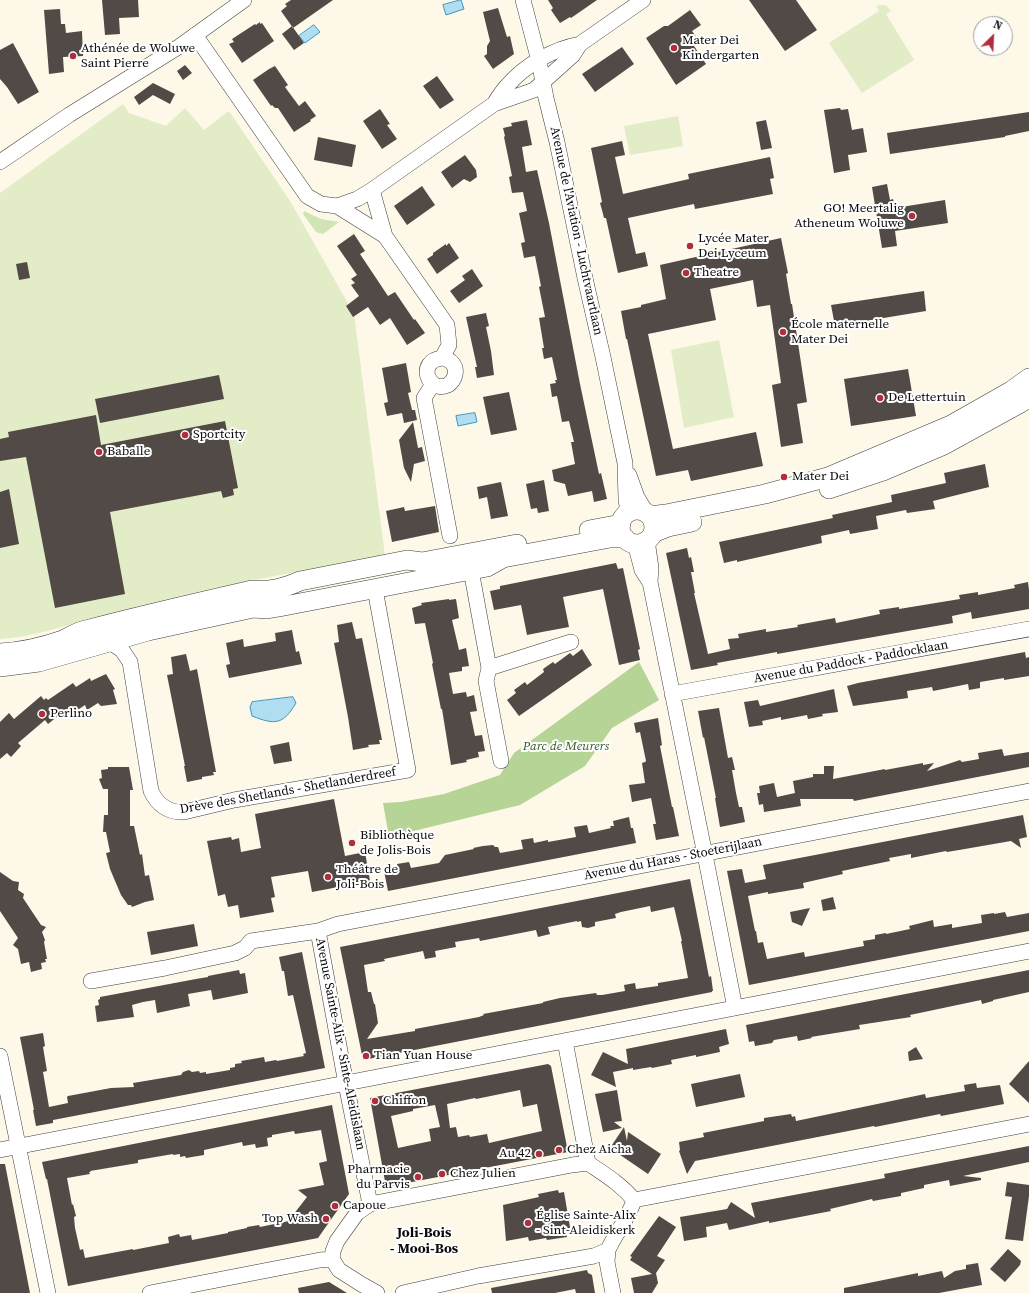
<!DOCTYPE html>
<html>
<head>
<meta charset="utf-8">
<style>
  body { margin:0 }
  #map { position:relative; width:1029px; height:1293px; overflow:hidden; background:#fdf8e8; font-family:"Source Serif 4",serif }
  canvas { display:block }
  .north { position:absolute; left:973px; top:16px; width:40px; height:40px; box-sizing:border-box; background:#fff; border:1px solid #9d9d9d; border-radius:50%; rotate:24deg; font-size:11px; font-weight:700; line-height:16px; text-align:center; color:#0a0a0a }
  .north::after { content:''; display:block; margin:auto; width:14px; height:18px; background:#af2d3c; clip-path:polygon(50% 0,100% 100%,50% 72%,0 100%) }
</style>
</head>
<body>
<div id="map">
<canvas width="1029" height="1293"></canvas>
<div class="north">N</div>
</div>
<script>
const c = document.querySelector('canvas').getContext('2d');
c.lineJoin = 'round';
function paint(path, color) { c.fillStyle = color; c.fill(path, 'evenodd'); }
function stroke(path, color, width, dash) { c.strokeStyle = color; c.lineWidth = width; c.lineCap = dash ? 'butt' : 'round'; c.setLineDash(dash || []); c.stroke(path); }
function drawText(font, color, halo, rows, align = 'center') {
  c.font = font + ' "Source Serif 4",serif'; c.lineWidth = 4; c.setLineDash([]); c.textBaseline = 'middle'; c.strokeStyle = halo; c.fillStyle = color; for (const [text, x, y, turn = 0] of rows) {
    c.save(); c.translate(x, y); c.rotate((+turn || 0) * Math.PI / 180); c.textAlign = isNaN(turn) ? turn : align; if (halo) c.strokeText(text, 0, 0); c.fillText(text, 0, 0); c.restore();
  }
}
paint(new Path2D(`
  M304,211L321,219L339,222L323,234L316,232L303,214Z`), '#d1e4b5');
paint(new Path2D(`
  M639,662L659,700L612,728L585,766L520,805L389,837L383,803L401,802L444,794L500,775L514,753Z`), '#b6d496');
paint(new Path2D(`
  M882,5H886L891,11L886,14L914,60L862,93L829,43L879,11L876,6Z
  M123,104L129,113L166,126L185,108L204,130L229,111L290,201L354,314L385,556C316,568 246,580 177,597C148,604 120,611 92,619C61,627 31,637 0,639V193Z
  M678,116L683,146L630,155L624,126Z
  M719,340L734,417L684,428L671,350Z`), '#e2ecc6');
const water = new Path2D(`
  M460,0H461L464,9L446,15L443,5Z
  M314,25L320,32L305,43L299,36Z
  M475,413L477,422L458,426L456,416Z
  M293,697L296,703C283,725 275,725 252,716L250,707L252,702Z`);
paint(water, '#b1ddf1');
stroke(water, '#3d97c3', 1);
paint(new Path2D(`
  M102,0H138L139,17L119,18L120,34L105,35Z
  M291,0H333L293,28L281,11L287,6L285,4Z
  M548,0H597L571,18L570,17L560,23L551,10L553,8Z
  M749,0H796L817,30L785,51Z
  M498,8L507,37L510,36L514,54L493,69L484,56L487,54V46L490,41L483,12Z
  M60,9L61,24H65L66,33L82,31L83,56L63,57L64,72L49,74L44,10Z
  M690,10L701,25L692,31L700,42L694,46L706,64L676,85L646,38L664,26H668Z
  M260,22V24L262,23L274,41L242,63L229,44L234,42L232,39L255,24L256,25Z
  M292,26L304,43L294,50L282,34Z
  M13,43L39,92L18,104L7,87L0,79V50Z
  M622,47L634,64L595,92L582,74Z
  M185,65L192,73L183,80L177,71Z
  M275,66L288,85L285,87L299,106L305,101L316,116L310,120L311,121L294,132L278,108H275L272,105L271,106L253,80L269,69Z
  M437,76L454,100L440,109L423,86Z
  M153,83L175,94L170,104L153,95L139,105L134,97Z
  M840,108L841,110L848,109L852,130L863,128L867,152L848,155L850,170L834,173L824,110Z
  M380,109L390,124L387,125L397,139L382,149L363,121Z
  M1029,112V131L1005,136V137L890,154L887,133Z
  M527,120L532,145L522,147L526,172L537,170L549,223L580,384L599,474L601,473L607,499L594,502L592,491L568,496L565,484L554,481L552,470L575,464L571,442H574L569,421L562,422L557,396L552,397L550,384L556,383L555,380H557L552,357L544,359L542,348H544L539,318L545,317L539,287L541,286L535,256L524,258L521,243L525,242L519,213L527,211L523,192L512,193L509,177L512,176L504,137L505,136L503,128L512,126L511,123Z
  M766,120L772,148L761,150L756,122Z
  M318,137L356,145L352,167L314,160Z
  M622,141L625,155L615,157L623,194L689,179L688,174L770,157L774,178L770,179L773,194L695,209L694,204L628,218L636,254L645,252L648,266L618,273L606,218H604L602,210L600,203L602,202L591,148Z
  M465,155L476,170L477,177L470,182L464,179L452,188L441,172Z
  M887,184L890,200L893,199L895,208L945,200L948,223L895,231L897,246L882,248L872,187Z
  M422,186L435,205L407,225L394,206Z
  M354,234L365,251L360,254L388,296L395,292L414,320L415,319L425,333L407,345L390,318L380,325L368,307L353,317L346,306L359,296L351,285L355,283L351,279L357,275L337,246Z
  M781,238L788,273L786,274L791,304H792L807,402L797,404L803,443L781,447L772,385L781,383L770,305L757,307L753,280L710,289L716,320L648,334L673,449L756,432L763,466L691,481L688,470L656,476L627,339H626L621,311L641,307V305L666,299L660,265Z
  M449,243L459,258L437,274L427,259L433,255V253L446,244V246Z
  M27,262L30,278L19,280L16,264Z
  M472,269L483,286L459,303L450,291L465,280L462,276Z
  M924,291L926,311L835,326L831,305Z
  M486,313L489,326L486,327L491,351L494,375L477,378L475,367H477L466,317Z
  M406,363L411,392L408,393L412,410H415L417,420L404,423L402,413L387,416L384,403L388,402L382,368Z
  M908,369L916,416L851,426L844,379Z
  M219,375L224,399L100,423L95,399Z
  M509,392L517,430L491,435L483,397Z
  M96,415L101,445L225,421L238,488L233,489L234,495L223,498L221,491L110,512L125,594L55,608L26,457L0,461V439L9,437L8,432Z
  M413,422L418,448L422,447L425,461L414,464L411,482L404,468L399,440Z
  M985,464L989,487L933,501L935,509L907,513L906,510L876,516L878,529L850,534L849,530L821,536L822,543L737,562V560L724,563L719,542L833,518L832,515L892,502L891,495L946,483L944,473Z
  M544,480L549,511L538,513L537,508L531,509L526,484Z
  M501,482L508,516L491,519L487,497L479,499L477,487Z
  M9,489L19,544L0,548V492Z
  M435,506L439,532L392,542L386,511L404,507L405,511Z
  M687,548L689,558L691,557L694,572H691L695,593H694L708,654L730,649L728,639L739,638L738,634L766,629V632L798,627L797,625L835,618L836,623L880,614L879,610L899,607V609L960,599L959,595L978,592V595L1015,588L1014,585L1028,582L1029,590V609L972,619L971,612L952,616L953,623L777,654V652L717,663L718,665L691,670L666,553Z
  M616,563L618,569L623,568L640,649L638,650L640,660L619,665L603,589L563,597L569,627L542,632L527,635L521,605L494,610L490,591L500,589V586Z
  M449,599V600L456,599L459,618L452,620L459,650L466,648L469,666L462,667V671L449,673L453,694L466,692L467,697L474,695L477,711L470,712L475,736L482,735L485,751L478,752L479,757L466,760L467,762L451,765L442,709H441L432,664L433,663L425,623L415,624L412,608L422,605L421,603Z
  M352,622L356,639L362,638L382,740H379L380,744L368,745L369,747L353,750L348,717L334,643L339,642L337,625Z
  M292,630L296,652L299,651L302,664L229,678L226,665L230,664L226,643L243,639L244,647L276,641L275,633Z
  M582,649L592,665L519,716L507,700L516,693L514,690L525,682L527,685L544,672L543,669L553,662L555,664L570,653L573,656Z
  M1025,652L1026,658L1029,657V676L1004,680V678L980,682V688L969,690L968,684L933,691L932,687L907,691L908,698L853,706L847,686L858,683Z
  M186,654L190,671L197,669L216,772H213L214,775L202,777V779L187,782L184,766H185L167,675L173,674L171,657Z
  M106,674L115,689L113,690L117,704L101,706L98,703L87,710L85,705L73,713L71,711L60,719L58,716L48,724L45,720L18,743L21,746L11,757L7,753L0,759V722L9,713L14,719L41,696L44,700L46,698L48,700L73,683L76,687L90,678L91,681Z
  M834,689L838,712L822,714L823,716L808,719L807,715L781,720V717L762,721L763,725L749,727L744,702L758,700L760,706Z
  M719,708L728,758L732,757L735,770H732L736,793L739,807H742L745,822L720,827L715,798H716L704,737L703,738L698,711Z
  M658,718L662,745L660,746L672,807H673L679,836L656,840L653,824H656L651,798L632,802L629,785L645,783L642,763L645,762L646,761L640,732L636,733L634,723Z
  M289,742L292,761L274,764L270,746Z
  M1002,749L1004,756L1029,752V767L854,801L853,799H800L801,806L764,812L763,804L759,805L757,793H760L759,786L774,783L777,797L795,793L793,781L813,777V774H824V766H834L833,779L885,769V770L923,763V765L934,763L927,771L960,760L962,762L979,759L978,753Z
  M108,767H129L133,790H130V826H134L140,855L142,854L145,876L149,875L154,900L145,902L132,907L131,905H128L121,895L110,869L106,853L110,852L106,832H103L104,815H108V789H103L99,779L102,778L101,770L108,769Z
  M334,799L345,856L365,852L370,881L312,892L308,871L271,877L275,897L271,898L274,912L240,918L238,905L228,907L225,894L218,896L207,841L231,837L232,840L239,838L241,852L261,848L255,814Z
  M1023,815L1027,837L1019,839L1021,848L1011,841L959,850L947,852L946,851L911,858V854L889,858L890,861L842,871L843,874L803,883L804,888L768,894V892L748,896L755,931H756L758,943L763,942L767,959L804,952L805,957L864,946L863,941L875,939V935L886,933V934L910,929L909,926L933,920L934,927L952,924V928L982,923L981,915L994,913V914L1005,912L1007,917L1029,913V931L749,985L727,871L742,869L745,883L766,879L763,865Z
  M629,817L631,828H633L636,843L388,891L384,871L398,868L397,864L409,862L411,868L439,863L445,855L474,849L473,848L483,846L493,845L495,847H498L500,853L523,849L521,840L533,838L534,843L548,840V842L576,837L574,827L587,825L589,833L611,828L610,826H614L613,821Z
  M0,872L13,881L19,882L18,890L24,894L23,898L41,925L46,927L42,932L45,940L44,942L47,959H45L46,962L41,963L42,969L31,972L29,962L21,964L18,949L13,945L18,938L0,911Z
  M690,879L709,977L711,976L713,991H712V992L363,1060L340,947ZM650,906L651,912L674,907L682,941H681L688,978L658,983V986L636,989L635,983L624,985L625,991L602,995H597L596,993L560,998L543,1002V1003L483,1014L484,1015L479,1017L415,1029V1031L367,1039L378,1023L375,1004H374L371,992H368L364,965L385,961L384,959L423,951L425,959L436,957L435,951L456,947L455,942L479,938L480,941L536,930L538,937L550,934L548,927L577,921V922L581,921L582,927L588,928L595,926V922L616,918L615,914L621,912Z
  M833,897L836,909L823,911L821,900Z
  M810,908L802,926L792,922L790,912Z
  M194,924L198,946L151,955L147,932Z
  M302,952L325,1068L53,1120V1123L36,1126L33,1110H34L20,1037L43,1033L45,1046L43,1047L47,1071L43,1072L49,1107L68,1103L67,1097L68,1096L111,1088L134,1087L133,1083L181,1075L183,1072L189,1070L192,1072L199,1071L200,1073L206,1072V1074L230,1070V1068L235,1067V1064L242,1063L241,1061L264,1057L265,1062L276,1060L277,1061L304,1056L303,1054L306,1053L293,995L288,996L284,971H282L279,957Z
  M239,970L240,974L245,973L248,993L213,1000L211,990L188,994L190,1006L157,1013L155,1000L143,1002L132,1005L134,1017L97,1022L95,1006L99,1005L98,1000L100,999V997L196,979L208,977V976Z
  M1029,970V992L993,1000V1001L982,1004L981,1000L910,1015L911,1017L859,1025L860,1029L811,1037L812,1038L798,1041L797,1036L774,1040L772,1043L755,1046L754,1041L749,1042L746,1025Z
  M726,1029L729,1044L719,1047L720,1052L696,1057V1055L671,1060L672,1064L652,1068L651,1067L633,1070V1068L613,1072L616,1087L591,1075L603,1052L628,1064L626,1049Z
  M916,1047L923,1059L909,1061L908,1052Z
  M1029,1061V1103L1009,1084Z
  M548,1064L551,1066L568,1152L386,1187L370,1098ZM520,1090L523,1107L537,1104L542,1131L489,1143L487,1134L470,1137L469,1135L458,1137L456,1127L450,1128L447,1104L475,1098L476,1099ZM435,1105L440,1127L429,1129L431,1141L398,1148L391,1116L413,1111V1109Z
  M740,1074L745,1097L696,1107L691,1084Z
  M976,1083L977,1088L1000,1085L1004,1104L941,1116L940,1114L875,1127L874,1126L695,1161L687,1174L679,1151L680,1150L679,1142L704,1137L703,1133L764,1121V1118L791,1114L792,1117L795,1116L796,1121L925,1094L926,1098L965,1091L964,1085Z
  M617,1090L622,1121L614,1122L622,1128L603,1132L595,1094Z
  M332,1105L349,1194L318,1238L68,1286L47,1179H46L42,1162ZM321,1130L327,1161L319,1163L324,1185L298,1190L307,1197L293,1215L288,1216L289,1221L260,1227L259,1225L247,1227V1228L228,1232V1233L192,1240L191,1235L180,1237L179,1234L168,1237L169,1243L133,1250V1249L85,1258L83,1249L80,1250L75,1228L74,1217L76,1216L73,1204L72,1205L67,1178L90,1174L89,1172H91L90,1171L138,1163V1160L173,1154V1155L180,1154V1157L185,1156L186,1158L204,1155V1150L242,1142L243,1146L255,1144L256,1148L268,1146L267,1138L272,1137V1135L294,1131L295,1134Z
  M624,1127L627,1141L628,1132L661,1154L648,1174L610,1148Z
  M1029,1146V1162L963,1176L981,1178V1180L950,1186L949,1180L924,1185V1188L901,1193V1196L873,1201L872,1199L830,1209L831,1211L769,1223V1221L729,1230L727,1223L706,1227L707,1237L684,1241L680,1217L727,1209L731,1202L755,1218L751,1203L885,1178L884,1174Z
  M0,1164H5L30,1293H0Z
  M1007,1182L1029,1185V1196L1023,1241L1005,1239L1012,1197L1005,1196Z
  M558,1190L559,1193L564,1192L571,1233H566L567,1237L547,1240L546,1238L529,1241L528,1237L506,1241L503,1205L539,1197L538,1194Z
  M659,1216L676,1227L657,1256L665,1260L656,1273L658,1283L652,1293H634L631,1278L652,1274L630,1260L632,1257L630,1256Z
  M1008,1249L1021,1261L1020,1265L1005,1282L990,1269Z
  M978,1263L982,1285L939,1293H844V1288L918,1273V1276L942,1271L944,1278L955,1271L966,1269V1265Z
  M587,1270L588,1273L592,1275L595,1293H576L575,1289L555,1293H492L491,1288Z
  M329,1282L347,1293H299L298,1288Z`), '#524a47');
const minor = new Path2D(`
  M523,0L539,61L546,98L557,142L585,278L603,357L625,463L626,499L628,513
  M195,35L307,196L321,204L337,206L385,236
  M494,104C498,98 502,91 507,86C525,65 553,49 580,44L643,0
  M0,162L69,115L180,46L244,0
  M372,190L385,236L447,325L449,345L442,358C416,361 428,394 448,385C451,383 454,379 455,375C457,366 451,359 442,358
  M337,206L357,199L372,190L494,104L534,90L573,55L580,44
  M433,384L424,398L450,536
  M629,475L637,497L646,512
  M647,540L651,568L650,582L707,865L735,1008
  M635,543L642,570L649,581
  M471,570L489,668L486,681L501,761
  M110,642L122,650L130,662L151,791C157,804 168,813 184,812L234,800L408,770L375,589
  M489,668L571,642
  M672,694L1029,629
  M318,931L346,1084L370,1204
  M91,981L165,968L235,953L245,948L251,941L318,931L338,924L1029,791
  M565,1041L588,1163
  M0,1056L48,1293
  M0,1150L1029,951
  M634,1200L1029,1124
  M608,1250L607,1262L613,1293
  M150,1293L320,1260L332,1259
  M377,1293L361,1284L339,1270L332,1259L333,1251L337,1241L357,1213L370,1204L572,1165L588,1163C604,1174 621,1184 634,1200
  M403,1293L478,1276L594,1256L608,1250C616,1232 629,1218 634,1200`);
const tertiary = new Path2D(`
  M829,489L883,471L944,445L1017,405L1029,398
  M620 527a17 17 0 1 1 34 0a17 17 0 1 1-34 0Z
  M650,516L666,514L765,494L828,477L951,425L1011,391L1029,378
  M589,530L621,524
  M653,533L668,527L692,522
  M0,653C21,652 43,647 63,640C69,637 75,633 82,631C139,616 195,603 252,590C270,592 284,588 300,581L407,560L422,562L517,544
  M0,667L39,662L148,631L253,608L267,609L279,607L487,567L503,558L610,538H625`);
stroke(minor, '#3d3d3d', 16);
stroke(tertiary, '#3d3d3d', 20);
stroke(minor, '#fff', 15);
stroke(tertiary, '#fff', 19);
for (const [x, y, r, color] of [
  [674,48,4,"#af2d3c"],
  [73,56,4,"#af2d3c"],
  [912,216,4,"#af2d3c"],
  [690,246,4,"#af2d3c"],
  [686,273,4,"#af2d3c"],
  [783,332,4,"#af2d3c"],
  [880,398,4,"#af2d3c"],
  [185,435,4,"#af2d3c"],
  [99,452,4,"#af2d3c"],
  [784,477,4,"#af2d3c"],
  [42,714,4,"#af2d3c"],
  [352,843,4,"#af2d3c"],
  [328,877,4,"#af2d3c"],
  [366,1056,4,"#af2d3c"],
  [375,1101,4,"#af2d3c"],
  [559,1150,4,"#af2d3c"],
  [539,1154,4,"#af2d3c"],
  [442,1174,4,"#af2d3c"],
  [418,1177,4,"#af2d3c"],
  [335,1206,4,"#af2d3c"],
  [326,1219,4,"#af2d3c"],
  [528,1223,4,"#af2d3c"]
]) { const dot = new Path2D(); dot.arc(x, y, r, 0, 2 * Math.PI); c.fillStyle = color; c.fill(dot); stroke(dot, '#fff', 1.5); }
drawText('13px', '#0a0a0a', '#fff', [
  ["Mater Dei",682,41],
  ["Kindergarten",682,56],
  ["Athénée de Woluwe",81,49],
  ["Saint Pierre",81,64],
  ["GO! Meertalig",904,209,"right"],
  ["Atheneum Woluwe",904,224,"right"],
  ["Lycée Mater",698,239],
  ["Dei Lyceum",698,254],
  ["Theatre",694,273],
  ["École maternelle",791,325],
  ["Mater Dei",791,340],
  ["De Lettertuin",888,398],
  ["Sportcity",193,435],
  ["Baballe",107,452],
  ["Mater Dei",792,477],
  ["Perlino",50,714],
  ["Bibliothèque",360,836],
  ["de Jolis-Bois",360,851],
  ["Théâtre de",336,870],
  ["Joli-Bois",336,885],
  ["Tian Yuan House",374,1056],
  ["Chiffon",383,1101],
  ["Chez Aicha",567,1150],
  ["Au 42",531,1154,"right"],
  ["Pharmacie",410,1170,"right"],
  ["du Parvis",410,1185,"right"],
  ["Chez Julien",450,1174],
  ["Capoue",343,1206],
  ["Église Sainte-Alix",536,1216],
  ["- Sint-Aleidiskerk",536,1231],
  ["Top Wash",318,1219,"right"]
], 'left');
drawText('13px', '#0a0a0a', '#fff', [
  ["Avenue de l'Aviation - Luchtvaartlaan",576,231,78],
  ["Avenue du Paddock - Paddocklaan",851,662,-10],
  ["Drève des Shetlands - Shetlanderdreef",288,791,-10],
  ["Avenue du Haras - Stoeterijlaan",673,859,-11],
  ["Avenue Sainte-Alix - Sinte-Aleidislaan",340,1044,79]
]);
drawText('italic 13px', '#315c20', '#fff', [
  ["Parc de Meurers",566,747]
]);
drawText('bold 14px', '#0a0a0a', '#fff', [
  ["Joli-Bois",424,1233],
  ["- Mooi-Bos",424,1249]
]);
</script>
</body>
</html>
